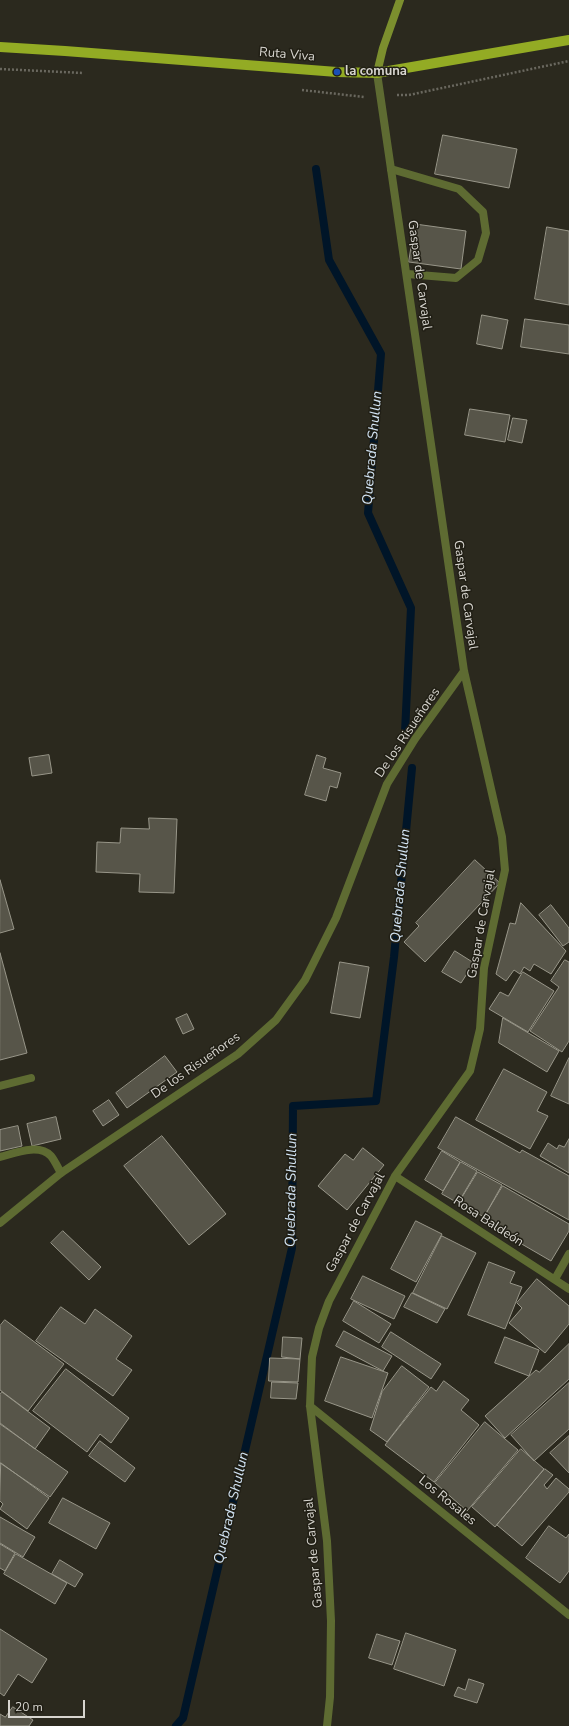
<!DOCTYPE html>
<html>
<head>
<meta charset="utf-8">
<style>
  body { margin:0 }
  #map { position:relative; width:569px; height:1726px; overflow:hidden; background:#2b291e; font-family:"Nunito Sans",sans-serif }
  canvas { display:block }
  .scale { position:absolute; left:8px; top:1700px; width:77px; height:18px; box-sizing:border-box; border:2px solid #d7d5cf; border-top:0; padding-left:5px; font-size:12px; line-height:14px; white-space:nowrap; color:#d7d5cf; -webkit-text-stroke:3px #211f15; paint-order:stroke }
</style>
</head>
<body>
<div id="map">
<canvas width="569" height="1726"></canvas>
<div class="scale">20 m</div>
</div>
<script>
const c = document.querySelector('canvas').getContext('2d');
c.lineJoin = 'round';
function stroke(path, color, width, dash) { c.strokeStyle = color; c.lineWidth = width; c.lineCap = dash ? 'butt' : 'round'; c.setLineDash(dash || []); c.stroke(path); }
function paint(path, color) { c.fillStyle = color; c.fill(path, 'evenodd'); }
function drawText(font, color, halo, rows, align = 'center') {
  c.font = font + ' "Nunito Sans",sans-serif'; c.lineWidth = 3; c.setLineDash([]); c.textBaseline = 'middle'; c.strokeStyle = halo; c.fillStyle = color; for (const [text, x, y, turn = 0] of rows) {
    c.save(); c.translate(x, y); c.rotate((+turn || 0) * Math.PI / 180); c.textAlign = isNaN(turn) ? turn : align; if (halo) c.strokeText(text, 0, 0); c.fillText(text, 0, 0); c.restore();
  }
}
stroke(new Path2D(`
  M316,169L329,260L381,354L368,513L411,608L405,732
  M176,1726L183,1718L292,1248L293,1106L376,1101L394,957L412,768`), '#001528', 8);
const building = new Path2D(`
  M443,135L517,149L509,188L435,174Z
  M415,224L466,231L461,269L409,262Z
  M547,227L569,231V305L535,299Z
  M482,315L508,320L502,349L477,344Z
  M525,319L569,325V354L521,347Z
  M470,409L510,415L505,442L465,435Z
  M513,418L527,420L522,443L508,440Z
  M49,755L52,773L32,776L29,758Z
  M317,755L326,758L323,768L341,773L337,788L330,786L326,801L305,795Z
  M149,818L177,819L174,893L139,892L140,874L96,872L97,842L120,843L121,828L149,829Z
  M475,860L500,883L425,962L404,942L419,926L416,923Z
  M0,880L14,929L0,933Z
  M521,903L566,951L551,974L534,964L530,971L524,967L520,974L514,970L506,981L496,974L510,923L515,924Z
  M551,905L569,928V942L563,946L539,915Z
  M455,951L474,963L461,983L442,972Z
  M0,953L27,1053L0,1060Z
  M565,960L569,962V1041L562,1052L530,1031L559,987L551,981Z
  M340,962L369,967L360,1018L331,1013Z
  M523,972L554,991L528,1032L489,1009L500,992L508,996Z
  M187,1014L194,1029L183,1034L176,1019Z
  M503,1018L559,1051L547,1072L499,1043Z
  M165,1056L177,1072L127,1108L116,1093Z
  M569,1058V1104L551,1096Z
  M504,1069L547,1092L537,1111L548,1116L530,1149L476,1120Z
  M109,1100L119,1115L103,1126L93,1111Z
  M56,1117L61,1139L32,1146L27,1124Z
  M456,1117L520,1153L522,1150L569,1176V1220L438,1148Z
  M18,1126L22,1146L0,1151V1130Z
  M162,1136L226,1214L189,1245L124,1166Z
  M569,1139V1173L540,1156L548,1143L557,1149L559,1145L564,1147Z
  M363,1148L384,1165L347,1210L318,1186L345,1154L353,1160Z
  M442,1151L460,1162L443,1191L425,1180Z
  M461,1162L477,1171L458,1203L442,1194Z
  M478,1172L502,1185L484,1217L459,1203Z
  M503,1186L569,1224V1231L551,1261L482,1221Z
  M416,1221L442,1234L416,1282L391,1269Z
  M63,1231L101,1267L89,1280L51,1243Z
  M442,1236L476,1253L447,1309L413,1293Z
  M489,1262L515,1272L510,1283L522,1287L505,1329L468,1315Z
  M363,1276L405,1296L394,1319L351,1299Z
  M537,1279L569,1306V1324L545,1353L509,1323L522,1308L517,1303Z
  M412,1293L445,1309L437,1323L404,1307Z
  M354,1301L391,1324L379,1343L343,1321Z
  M61,1307L85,1324L95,1309L132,1336L116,1359L132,1370L113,1396L36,1341Z
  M5,1320L64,1364L28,1411L0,1390V1326Z
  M344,1331L392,1356L383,1371L336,1346Z
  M391,1332L441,1364L431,1379L382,1347Z
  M283,1337L302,1338L300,1359L282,1357Z
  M505,1337L539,1350L529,1376L495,1363Z
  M569,1344V1379L505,1438L485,1416L536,1370L539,1372Z
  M341,1357L388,1373L372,1418L325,1401Z
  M270,1358L300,1359L298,1382L269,1381Z
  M402,1366L429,1387L387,1442L370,1430L382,1392Z
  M66,1369L129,1418L111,1443L100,1434L87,1452L33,1411Z
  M444,1381L469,1400L461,1410L479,1425L434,1482L385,1445L431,1387L436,1391Z
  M272,1382L298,1383L296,1399L271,1398Z
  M569,1383V1429L534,1461L511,1435Z
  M2,1392L50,1428L35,1449L0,1423V1395Z
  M485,1422L518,1450L467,1511L435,1483Z
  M0,1424L68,1472L50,1497L0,1463Z
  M569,1436V1473L550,1453Z
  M100,1441L135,1468L125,1482L89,1456Z
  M521,1449L544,1469L495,1527L472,1507Z
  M1,1463L49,1498L27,1529L0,1509L3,1504L0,1501Z
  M545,1469L553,1475L544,1485L547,1489L556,1478L569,1489V1492L522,1546L497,1525Z
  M63,1498L110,1523L96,1549L49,1523Z
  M0,1517L35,1537L23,1557L0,1543Z
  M549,1526L566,1538L569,1534V1571L560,1583L526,1558Z
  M0,1544L15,1553L5,1571L0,1568Z
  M16,1554L67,1583L55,1604L4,1574Z
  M60,1560L83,1574L75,1587L52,1574Z
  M0,1629L47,1659L32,1683L18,1674L4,1696L0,1693Z
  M406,1633L456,1650L444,1686L394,1669Z
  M377,1634L400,1641L392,1665L369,1658Z
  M469,1679L484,1684L477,1703L454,1696L458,1687L465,1690Z
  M13,1707L33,1720L29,1726H0V1714L5,1717Z`);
paint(building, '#575549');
stroke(building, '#989689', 1);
stroke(new Path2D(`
  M0,69L83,73
  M302,90L364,97
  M397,95H409L569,61`), '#6a685f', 2.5, [2, 2]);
stroke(new Path2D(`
  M391,169L459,189L483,212L486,233L478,260L456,278L407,274
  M0,1086L31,1078
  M0,1157C15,1153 39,1143 51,1156C55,1161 58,1168 61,1173`), '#5e6b32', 8);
stroke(new Path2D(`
  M395,1176L569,1289
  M0,1223L61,1173L238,1054L276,1020L305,980L336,918L387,784L415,739L464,671
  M555,1279L569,1254
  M310,1406L569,1615
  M327,1726L330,1697L331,1621L327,1541L310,1406L312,1357L319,1328L329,1301L395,1176L470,1071L480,1029L484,968L505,870L502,837L464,671L377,73`), '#5e6b32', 8);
stroke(new Path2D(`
  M377,73L383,48L400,0`), '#7c8f2e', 8);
stroke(new Path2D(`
  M0,47L65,51L337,72L377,73L569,40`), '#93ab24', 10);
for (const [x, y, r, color] of [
  [337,72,4,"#1a4fb4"]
]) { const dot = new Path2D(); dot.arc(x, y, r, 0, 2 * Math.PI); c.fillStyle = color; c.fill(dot); stroke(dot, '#211f15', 1.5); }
drawText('13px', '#d7d5cf', '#211f15', [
  ["Ruta Viva",287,55,5],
  ["Gaspar de Carvajal",419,275,82],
  ["Gaspar de Carvajal",465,595,82],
  ["De los Risueñores",408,733,-56],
  ["Gaspar de Carvajal",482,924,-80],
  ["De los Risueñores",196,1066,-35],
  ["Rosa Baldeón",488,1222,33],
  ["Gaspar de Carvajal",356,1223,-62],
  ["Los Rosales",447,1501,39],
  ["Gaspar de Carvajal",314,1553,-95]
]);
drawText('bold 13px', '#d7d5cf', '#211f15', [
  ["la comuna",345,72]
], 'left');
drawText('italic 14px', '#d3e5f6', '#211f15', [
  ["Quebrada Shullun",373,448,-85],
  ["Quebrada Shullun",401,886,-85],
  ["Quebrada Shullun",292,1190,-89],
  ["Quebrada Shullun",232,1508,-77]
]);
</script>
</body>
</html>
